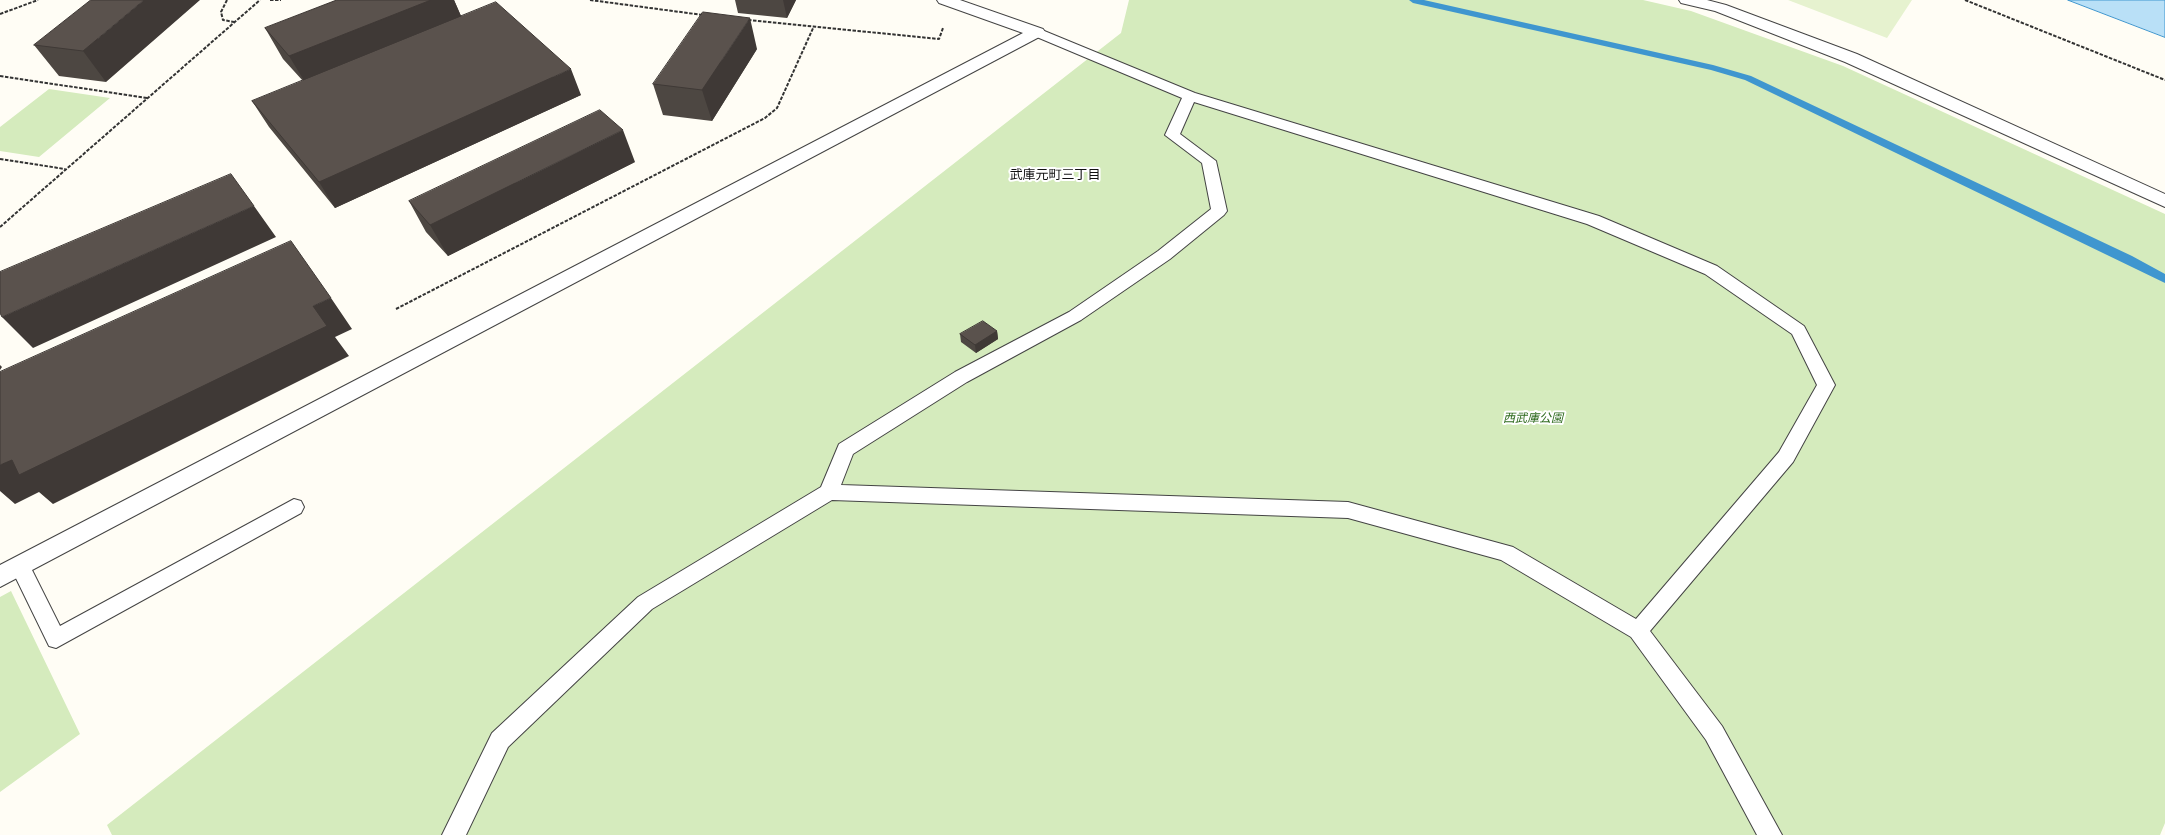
<!DOCTYPE html>
<html>
<head>
<meta charset="utf-8">
<style>
  body { margin:0 }
  canvas { display:block; background:#fffdf5 }
</style>
</head>
<body>
<canvas width="2165" height="835"></canvas>
<script>
const c = document.querySelector('canvas').getContext('2d');
c.lineJoin = 'round';
function paint(path, color) { c.fillStyle = color; c.fill(path, 'evenodd'); }
function stroke(path, color, width, dash) { c.strokeStyle = color; c.lineWidth = width; c.lineCap = dash ? 'butt' : 'round'; c.setLineDash(dash || []); c.stroke(path); }
function drawText(font, color, halo, rows, align = 'center') {
  c.font = font + ' Georgia,"Noto Sans JP",serif'; c.lineWidth = 4; c.setLineDash([]); c.textBaseline = 'middle'; c.strokeStyle = halo; c.fillStyle = color; for (const [text, x, y, turn = 0] of rows) {
    c.save(); c.translate(x, y); c.rotate((+turn || 0) * Math.PI / 180); c.textAlign = isNaN(turn) ? turn : align; if (halo) c.strokeText(text, 0, 0); c.fillText(text, 0, 0); c.restore();
  }
}
paint(new Path2D(`
  M1129,0H1643L1691,11L1843,66L2165,214V823L2160,835H112L107,825L1121,33Z
  M49,89L110,98L39,157L0,151V127Z
  M11,591L80,734L0,792V597Z`), '#d5ebbd');
paint(new Path2D(`
  M1788,0H1912L1887,38Z`), '#e6f2cf');
const water = new Path2D(`
  M2068,0H2165V37Z`);
paint(water, '#b9e0f7');
stroke(water, '#3f96cf', 1);
paint(new Path2D(`
  M1409,0H1424L1713,65L1751,76L2132,256L2165,274V283L1745,80L1711,70L1413,3Z`), '#3f96cf');
const lane = new Path2D(`
  M1037,28L1195,93L1599,216L1717,266L1804,326L1835,385L1793,462L1650,631L1722,726L1782,835H1757L1706,740L1631,637L1501,560L1348,518L832,500L652,609L508,747L466,835H442L492,733L638,597L821,487L839,444L955,372L1069,312L1158,251L1211,209L1202,163L1165,135L1182,98L1032,35L1030,32L1032,29ZM1194,102L1587,224L1705,274L1792,334L1817,385L1779,452L1636,619L1513,547L1348,502L841,485L853,454L967,382L1081,320L1170,259L1224,215L1227,211L1216,161L1180,134Z
  M294,499L301,501L304,507L301,513L56,648L49,646L10,566L13,560L20,558L27,560L60,626Z`);
const street = new Path2D(`
  M937,0H960L1043,29L1045,32L1043,35L0,587V565L1023,33L939,3Z
  M1679,0H1707L1726,5L1857,54L2165,194V207L1845,62L1715,11L1681,3Z`);
stroke(lane, '#444', 2);
stroke(street, '#444', 2);
stroke(new Path2D(`
  M227,0L221,12L223,20L234,22
  M270,0H281
  M590,0L703,15
  M1965,0L2165,80
  M0,14L38,0
  M748,20L939,39L943,28
  M0,76L147,98
  M0,159L65,169
  M0,227L260,0
  M396,309L765,118L777,108L814,26`), '#333', 2, [3.5, 1.5]);
paint(lane, '#fff');
paint(street, '#fff');
paint(new Path2D(`
  M91,0L106,82L59,76L34,45Z
  M337,0H454L461,16L581,95L335,208L269,127L252,101L303,81L283,59L265,28Z
  M735,0H796L787,18L738,13Z
  M757,49L712,121L663,115L653,84Z
  M635,162L448,256L426,232L409,201Z
  M997,331L998,339L976,353L961,342L960,334Z`), '#4d4742');
paint(new Path2D(`
  M144,0H200L106,82L83,51Z
  M431,0H454L464,23L308,87L289,56Z
  M783,0H796L787,18Z
  M750,18L757,49L712,121L702,90Z
  M571,69L581,95L335,208L319,182Z
  M623,130L635,162L448,256L430,225Z
  M254,206L276,237L33,348L2,317Z
  M331,298L352,329L335,337L349,356L53,504L39,492L15,504L0,491V465L313,306Z
  M997,331L998,339L976,353L975,345Z
  M0,365L2,367L0,370Z`), '#3f3936');
const building = new Path2D(`
  M91,0H144L83,51L34,45Z
  M337,0H431L289,56L265,28Z
  M496,2L571,69L319,182L252,101Z
  M703,12L750,18L702,90L653,84Z
  M600,110L623,130L430,225L409,201Z
  M231,174L254,206L2,317L0,313V272Z
  M291,241L331,298L313,306L327,326L19,475L12,460L0,465V372Z
  M983,321L997,331L975,345L960,334Z`);
paint(building, '#5a524d');
stroke(building, '#3f3936', 1);
drawText('italic 12px', '#2f6b1f', '#fff', [
  ["西武庫公園",1533,417]
]);
drawText('13px', '#111', '#fff', [
  ["武庫元町三丁目",1055,174]
]);
</script>
</body>
</html>
